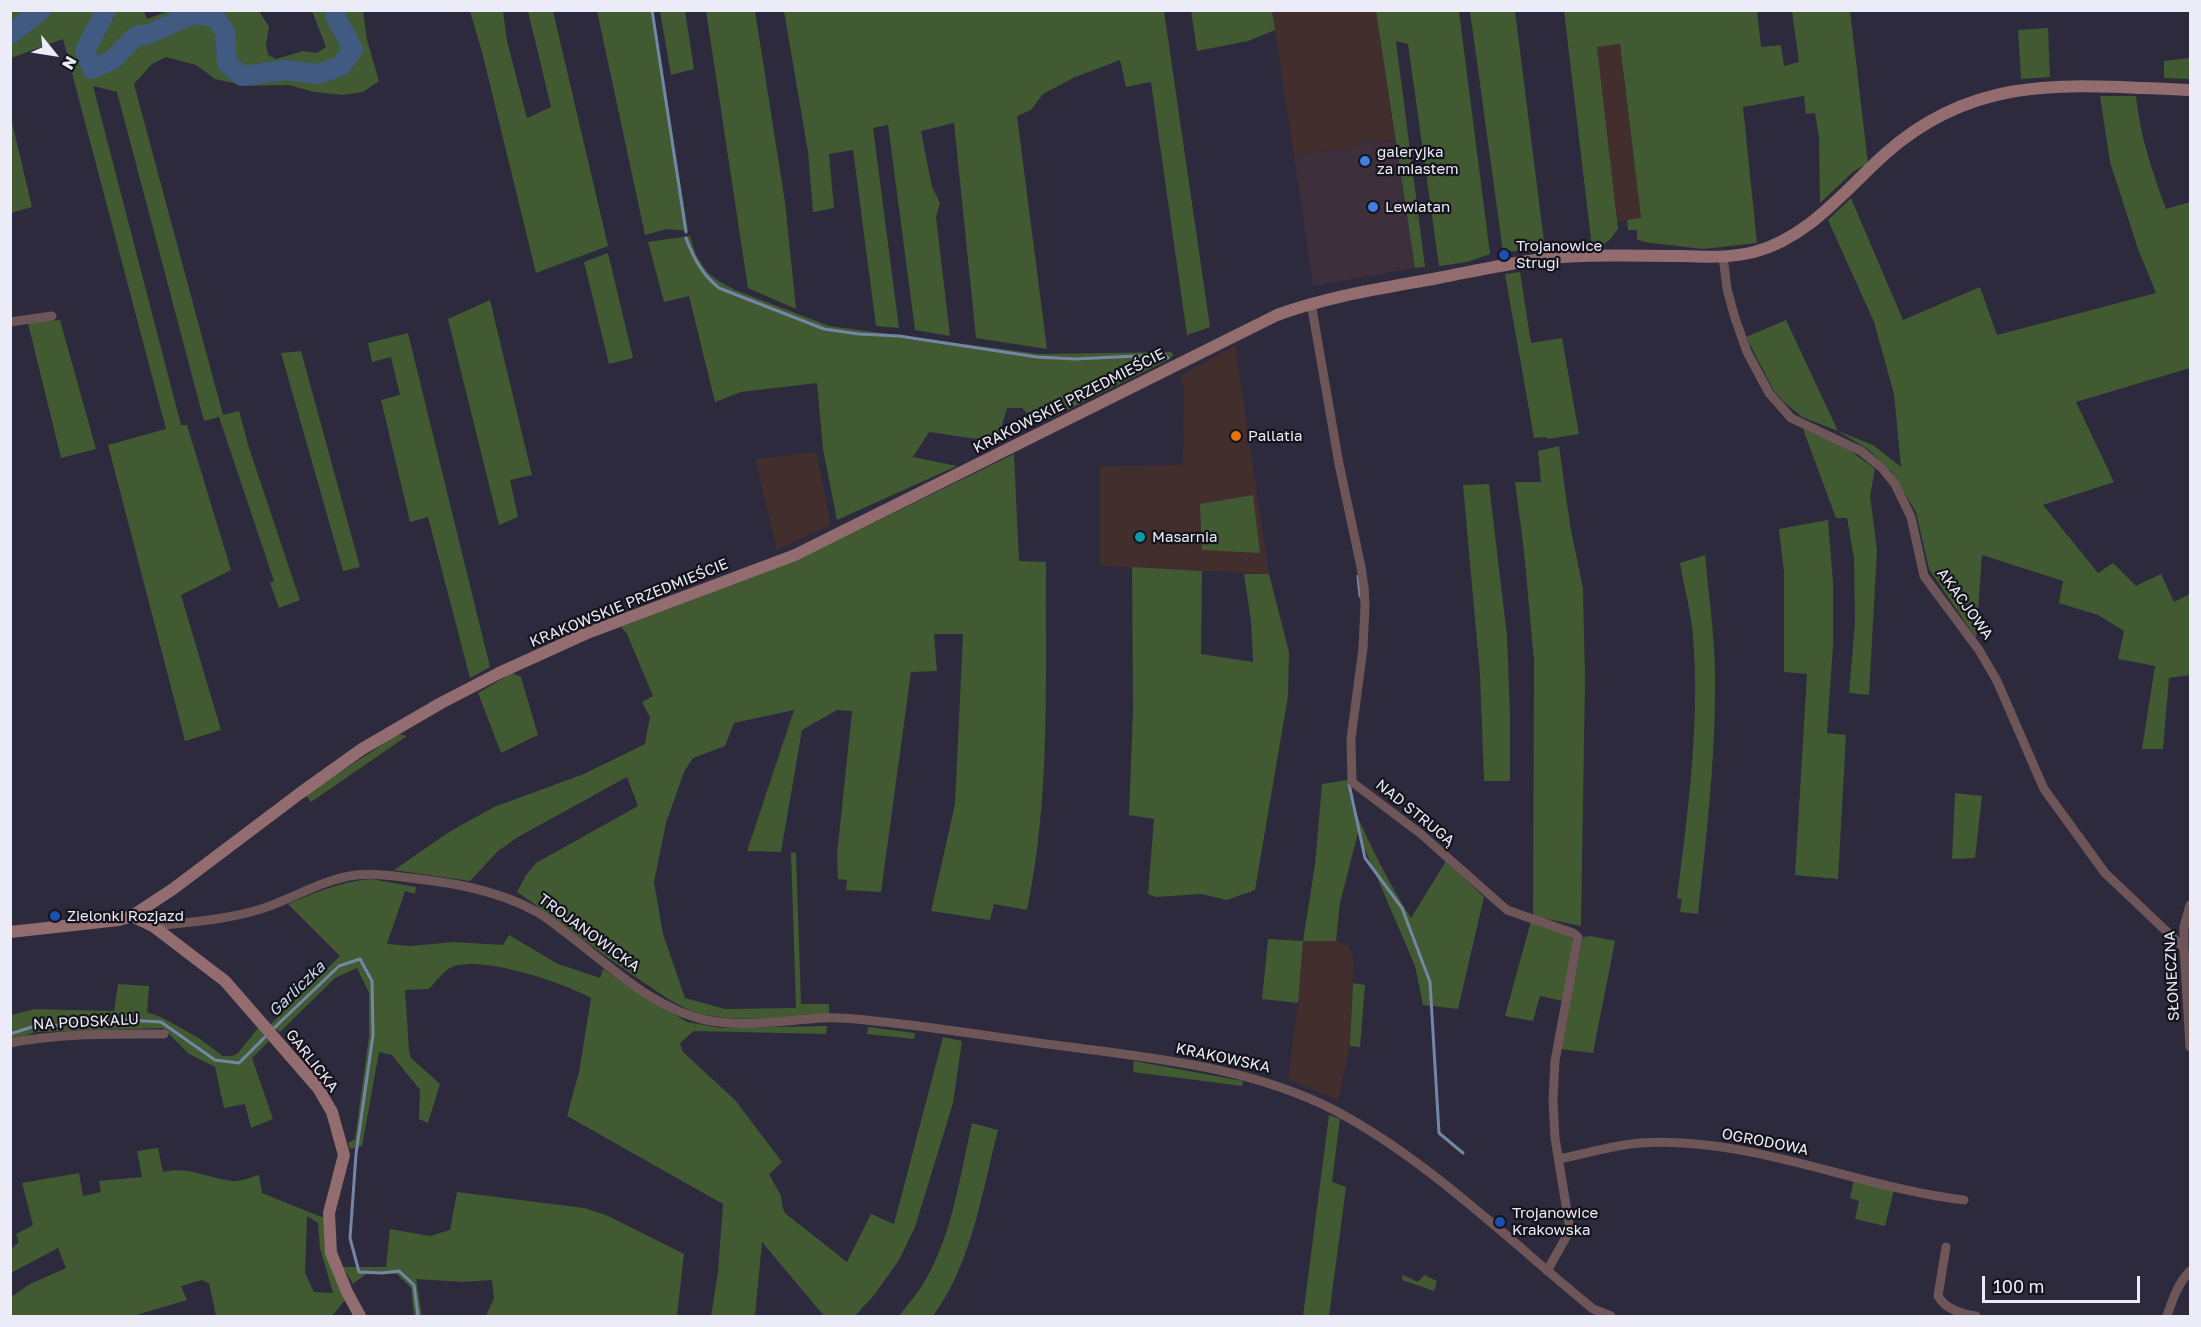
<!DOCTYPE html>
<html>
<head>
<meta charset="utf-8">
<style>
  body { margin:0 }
  #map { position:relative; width:2201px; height:1327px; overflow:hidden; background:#2c2a3c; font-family:"Golos Text",sans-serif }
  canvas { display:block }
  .frame { position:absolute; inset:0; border:12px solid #ececf8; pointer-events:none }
  .north { position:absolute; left:24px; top:24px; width:60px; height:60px; -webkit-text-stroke:4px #15141c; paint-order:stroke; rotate:120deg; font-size:16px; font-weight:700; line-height:24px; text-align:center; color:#ececf8 }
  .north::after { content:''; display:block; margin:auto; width:21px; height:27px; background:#ececf8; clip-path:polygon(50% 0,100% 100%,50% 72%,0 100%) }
  .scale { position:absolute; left:1982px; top:1276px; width:158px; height:27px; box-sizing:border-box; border:3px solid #ececf8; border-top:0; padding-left:8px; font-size:18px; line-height:21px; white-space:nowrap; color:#ececf8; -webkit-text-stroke:4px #15141c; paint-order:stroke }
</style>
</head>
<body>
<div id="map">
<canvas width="2201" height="1327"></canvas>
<div class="frame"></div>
<div class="north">N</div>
<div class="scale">100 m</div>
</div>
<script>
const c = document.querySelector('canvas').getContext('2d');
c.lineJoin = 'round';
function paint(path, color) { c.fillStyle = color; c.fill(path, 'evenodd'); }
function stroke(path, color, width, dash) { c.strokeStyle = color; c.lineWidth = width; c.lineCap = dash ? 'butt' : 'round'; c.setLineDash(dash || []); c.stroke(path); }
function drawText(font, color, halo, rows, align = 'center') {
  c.font = font + ' "Golos Text",sans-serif'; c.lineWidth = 4.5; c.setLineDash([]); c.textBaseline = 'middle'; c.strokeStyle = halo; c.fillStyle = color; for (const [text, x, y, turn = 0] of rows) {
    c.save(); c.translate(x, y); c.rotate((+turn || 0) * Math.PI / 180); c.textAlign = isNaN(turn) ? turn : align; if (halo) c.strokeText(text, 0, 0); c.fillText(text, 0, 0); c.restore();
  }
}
paint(new Path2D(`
  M1374,139L1375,143L1395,140L1415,268L1313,286L1294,156L1359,146V141Z`), '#3d2f3b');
paint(new Path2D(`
  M1272,11H1376L1395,140L1375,143L1373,139L1359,141L1360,146L1294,156Z
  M1620,44L1641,219L1617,222L1596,47Z
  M1235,346L1269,574L1100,566V466L1183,465L1184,391L1180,375Z
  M816,452L831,525L777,550L755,459Z
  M1303,941H1336L1349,946L1354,959L1350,1046L1338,1100L1288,1079L1298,1003Z`), '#422e2d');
paint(new Path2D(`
  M10,11H144L147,19L168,11H259L269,27L266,45L268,55L276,59L303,51L317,53L326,47L312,11H363L367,40L379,81L363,92L343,95L314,92L289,85L247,86L215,79L196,65L166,57L152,64L134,84L223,415L239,411L249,448L300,600L279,608L270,583L274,581L219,417L204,421L117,92L93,86L181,425H187L231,570L181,595L221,730L185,741L108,445L166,429L63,39L11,58Z
  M470,11H503L507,41L527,118L551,107L528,11H553L608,246L536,273L482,52Z
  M597,11H653L688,231L667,229L645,235Z
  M660,11H685L694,69L671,75Z
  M706,11H755L785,202L796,309L748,288Z
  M784,11H1164L1210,327L1187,335L1151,82L1126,87L1120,60L1073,78L1043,94L1031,110L1017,116L1047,349L976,338L954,123L921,131L932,187L940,203L936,217L950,336L915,330L888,125L873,128L899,328L876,326L853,150L829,154L834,208L813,212L808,152Z
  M1191,11H1272L1275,30L1248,41L1197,51Z
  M1376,11H1459L1490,254L1467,262L1439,266L1408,44L1396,41L1425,267L1415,268Z
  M1470,11H1515L1545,249L1503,252Z
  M1564,11H1757L1761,47L1781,45L1784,66L1799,62L1792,11H1850L1868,163L1853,172L1820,203L1819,137L1815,113L1806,114L1804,96L1743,107L1757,243L1703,249L1644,242L1637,239V230H1628L1627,220L1641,218L1620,44L1597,47L1618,229C1611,239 1605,246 1592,248Z
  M2048,28L2050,77L2021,79L2018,30Z
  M2190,58V79L2164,78V61Z
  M2100,96H2136C2140,136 2152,171 2166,209L2190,202V368L2076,402L2114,482L2043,505L2098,573L2113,563L2136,586L2161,574L2174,602L2190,594V675L2169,678L2163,749H2142L2155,666L2118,659L2124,631L2098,615L2059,603L2063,581L1982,555L1976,638L1929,569L1916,512L1892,472L1869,450L1838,431L1802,417L1784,402L1774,391L1746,337L1786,320L1838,431L1873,445L1901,467L1894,394L1874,322L1828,220L1851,198L1903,320L1980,287L1997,335L2156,293L2138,249L2110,162Z
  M11,118L32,207L11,213H10Z
  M690,236L696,255L707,272L717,280L735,290L829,326L1039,354L1171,352L1174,355L1164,362L1049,419L1030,416L1022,408H1007L997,442L929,432L913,457L957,466L837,520L823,449L817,383L741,392L715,402L689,296L664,302L648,242Z
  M608,253L633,358L609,364L584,262Z
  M1520,272L1531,343L1562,338L1579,434L1548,439L1545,437L1534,438L1505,274Z
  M490,300L532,475L510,480L518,517L499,525L448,319Z
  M60,320L96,449L61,458L28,323Z
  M408,333L490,667L470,678L428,517L410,522L381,400L400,395L391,357L372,362L368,343Z
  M301,351L360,567L343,571L281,353Z
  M1803,429L1840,443L1875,469L1870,496L1877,550L1869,695L1849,693L1855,623L1854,558L1847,518H1836Z
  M1559,446L1570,525L1583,589L1585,680L1581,926L1533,916L1534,661L1524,551L1515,482H1541L1538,451Z
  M1014,454L1019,561L1046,562C1045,678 1051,796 1027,910L994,904L990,920L931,911L955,804L963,634H934L937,671L911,672L881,892L846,890L847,880L838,879L837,855L852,711L837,710L802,730L781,852L747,851L794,710L734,723L725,746L693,758L684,772L666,823L654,882L663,934L685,998L725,1009L796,1008L791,852L796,853L801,1004H829V1014C786,1016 732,1025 692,1011C673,1004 657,991 640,980C598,952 559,920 517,892L526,875L536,863L638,806L627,777L518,837L498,851L470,881L394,870L449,832L494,807L584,774L645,744L650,717L642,702L653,696L627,634L621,627L799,559Z
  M1489,484L1507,636L1510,715V781H1484L1480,675L1463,485Z
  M1253,495L1260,553L1202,550L1200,504Z
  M1828,520L1833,583V646L1827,733L1846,735L1838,879L1795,875L1807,674L1784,672V572L1779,529Z
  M1705,555C1709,599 1716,644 1715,689C1715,764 1706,839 1698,914L1680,912L1682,899L1677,898C1688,812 1700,723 1693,636C1691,612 1684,587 1680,563Z
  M1132,567L1202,571L1201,654L1253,662L1251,621L1244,574H1269L1289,652L1288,696L1255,890L1227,900L1201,894L1156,897L1148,894L1154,819L1129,815L1133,710Z
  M512,673L521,677L538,735L501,753L478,693Z
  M398,734L407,736L311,802L306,795Z
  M1347,780C1353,787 1349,796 1353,806C1370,845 1388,882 1411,918L1446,861L1484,897L1458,1009L1423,1005L1415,966L1358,833L1340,903L1336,941H1303L1298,1003L1262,999L1268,939L1303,941L1315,865L1322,784Z
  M1955,793L1982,796L1975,858L1952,859Z
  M371,879L416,887L415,894L405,891L387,944L410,946L454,942L503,945L509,935L558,964L600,978L603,969L687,1022L721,1028L827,1026L826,1034L694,1031L680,1043L682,1051L735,1100L782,1162L769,1174L781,1196L783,1209L786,1214L847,1262L871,1214L894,1224L943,1037L962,1041L953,1103L915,1227L899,1260L875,1294L855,1316H824L762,1242L755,1316H711L718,1272L723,1204L567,1116L579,1072L591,998C564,983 481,955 452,967C443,971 436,982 429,989L405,990L409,1050L411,1058L440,1084L428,1123L419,1119L420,1090L392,1055L379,1052L362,1146L350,1149L348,1143L355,1139L369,1036V993L357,968L335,978L280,1032L270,1025L340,956L288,904C315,893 341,881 371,879Z
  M1531,921L1570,935L1574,943L1563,1001L1540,996L1533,1021L1505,1016Z
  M1591,936L1615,941L1593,1053L1560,1049L1583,937Z
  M1353,983L1365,985L1360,1047L1350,1046Z
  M118,984L149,986L147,1012L163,1018L197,1037L223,1056H232L238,1053L258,1028L269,1041L252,1058L273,1119L251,1128L245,1104L224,1108L215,1067L189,1054L163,1028L36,1032L11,1040V1015L35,1009L114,1011Z
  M868,1027L915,1033L914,1039L867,1034Z
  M1134,1061L1243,1081L1242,1086L1133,1072Z
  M1329,1115L1340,1119L1332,1182L1346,1187L1329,1316H1303Z
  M972,1123L998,1130C982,1192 972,1263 933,1316H899C908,1304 919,1292 926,1279C953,1232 960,1175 972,1123Z
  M158,1148L163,1172C188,1166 207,1178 232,1181C240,1182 251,1177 259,1175L262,1193L324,1218L346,1299L332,1316H216L209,1283L202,1280L181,1286L187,1300L133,1316H11V1297L30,1284L66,1268L58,1248L11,1273V1249L19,1242L16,1234L33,1225L22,1183L79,1173L83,1196L101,1192L99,1181L142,1177L137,1151ZM307,1216L318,1223L320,1248L333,1293L314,1292L305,1273Z
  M1854,1179L1894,1190L1885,1226L1855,1219L1859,1201L1850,1198Z
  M457,1192L584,1208L606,1215L684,1254L677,1316H486L494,1298L492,1280L463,1282L416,1279L422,1316H414L411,1288L397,1274H366L353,1284L343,1267H386L390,1229L430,1236L450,1230Z
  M1403,1275L1418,1282L1424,1275L1437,1281L1434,1291L1402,1280Z`), '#415a31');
stroke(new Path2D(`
  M652,10L686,232
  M686,238C694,259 702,274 719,288L824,329L859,334L899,336L1037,357L1075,359L1157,355H1165L1168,358
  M1358,576L1360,596
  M1349,784L1365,858L1402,908L1430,982L1439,1133L1463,1153
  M272,1030L339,966L360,959L372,981L373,1035L356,1154L350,1238L359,1272L382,1273L399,1271L414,1285L418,1316
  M10,1034L32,1027L127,1020L161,1022L215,1060L239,1063L267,1035`), '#7486a5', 3);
stroke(new Path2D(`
  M106,10L85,51L92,69L112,60L136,36L149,34L193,14L215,17L225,32L227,63L242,76L285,70L318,74L341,66L353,49L335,16L337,10
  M10,34L41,10`), '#405a81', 20);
stroke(new Path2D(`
  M1723,256L1727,289L1735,318L1747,352L1769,393L1791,418L1861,451L1882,468L1895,484L1911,517L1924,576L1979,650L1997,681L2044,789L2105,873L2184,948
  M1311,303L1339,464L1361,567L1364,587L1365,606L1363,648L1351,739L1352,782L1421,834L1507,910L1573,933L1578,937L1555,1061L1553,1100L1555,1138L1570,1230L1547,1271
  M10,322L52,316
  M2190,905L2184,927V948L2190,1047
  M153,926C189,922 226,920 261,909C292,899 323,879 356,875C371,873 387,875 402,877C448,882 496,889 537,912C548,918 558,927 569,935C610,966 654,1009 706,1020C744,1028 785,1020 823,1018C843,1017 865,1020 885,1022C947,1029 1008,1039 1070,1047C1160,1059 1252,1068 1334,1110C1422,1156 1504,1235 1581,1299L1593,1309L1611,1316
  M10,1043C61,1033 112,1034 164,1034
  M1559,1159C1585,1154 1613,1145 1640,1143C1751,1136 1856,1187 1964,1200
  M1946,1247L1938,1296C1946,1310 1962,1314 1976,1316
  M2167,1316C2172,1301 2178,1283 2190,1271`), '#6e5557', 9);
stroke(new Path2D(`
  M132,916L153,926L225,981L318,1088L332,1112L344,1155L329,1213L331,1253L347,1292L360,1316
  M10,932L119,920L132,916L173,889L299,794L362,749L441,703L499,673L585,634L795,555L1277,315C1329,296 1384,288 1438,278C1486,269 1535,257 1583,256C1616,255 1648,256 1681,256C1705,257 1730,258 1754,252C1808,238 1845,190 1885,154C1979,70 2076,86 2190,90`), '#926c6e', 12);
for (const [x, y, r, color] of [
  [1365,161,6,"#3f7fe0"],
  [1373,207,6,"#3f7fe0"],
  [1504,255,6,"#1a4fb4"],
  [1236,436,6,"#e8710a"],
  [1140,537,6,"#0f9aa8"],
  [55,916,6,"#1a4fb4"],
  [1500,1222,6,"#1a4fb4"]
]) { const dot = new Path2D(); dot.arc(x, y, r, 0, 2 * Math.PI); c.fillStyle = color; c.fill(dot); stroke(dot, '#15141c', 2); }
drawText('15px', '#ececf8', '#15141c', [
  ["galeryjka",1377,152],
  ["za miastem",1377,169],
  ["Lewiatan",1385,207],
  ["Trojanowice",1516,246],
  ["Strugi",1516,263],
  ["Pallatia",1248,436],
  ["Masarnia",1152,537],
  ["Zielonki Rozjazd",67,916],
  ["Trojanowice",1512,1213],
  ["Krakowska",1512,1230]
], 'left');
drawText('15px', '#ececf8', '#15141c', [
  ["KRAKOWSKIE PRZEDMIEŚCIE",1069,401,-27],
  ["KRAKOWSKIE PRZEDMIEŚCIE",629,603,-22],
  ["AKACJOWA",1965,604,54],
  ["NAD STRUGĄ",1415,813,39],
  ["TROJANOWICKA",589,933,36],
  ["SŁONECZNA",2172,976,-93],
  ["NA PODSKALU",86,1022,-3],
  ["KRAKOWSKA",1223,1058,12],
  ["GARLICKA",312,1061,52],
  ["OGRODOWA",1765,1142,11]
]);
drawText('italic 16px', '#c8daf4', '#15141c', [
  ["Garliczka",297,989,-44]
]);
</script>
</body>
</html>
